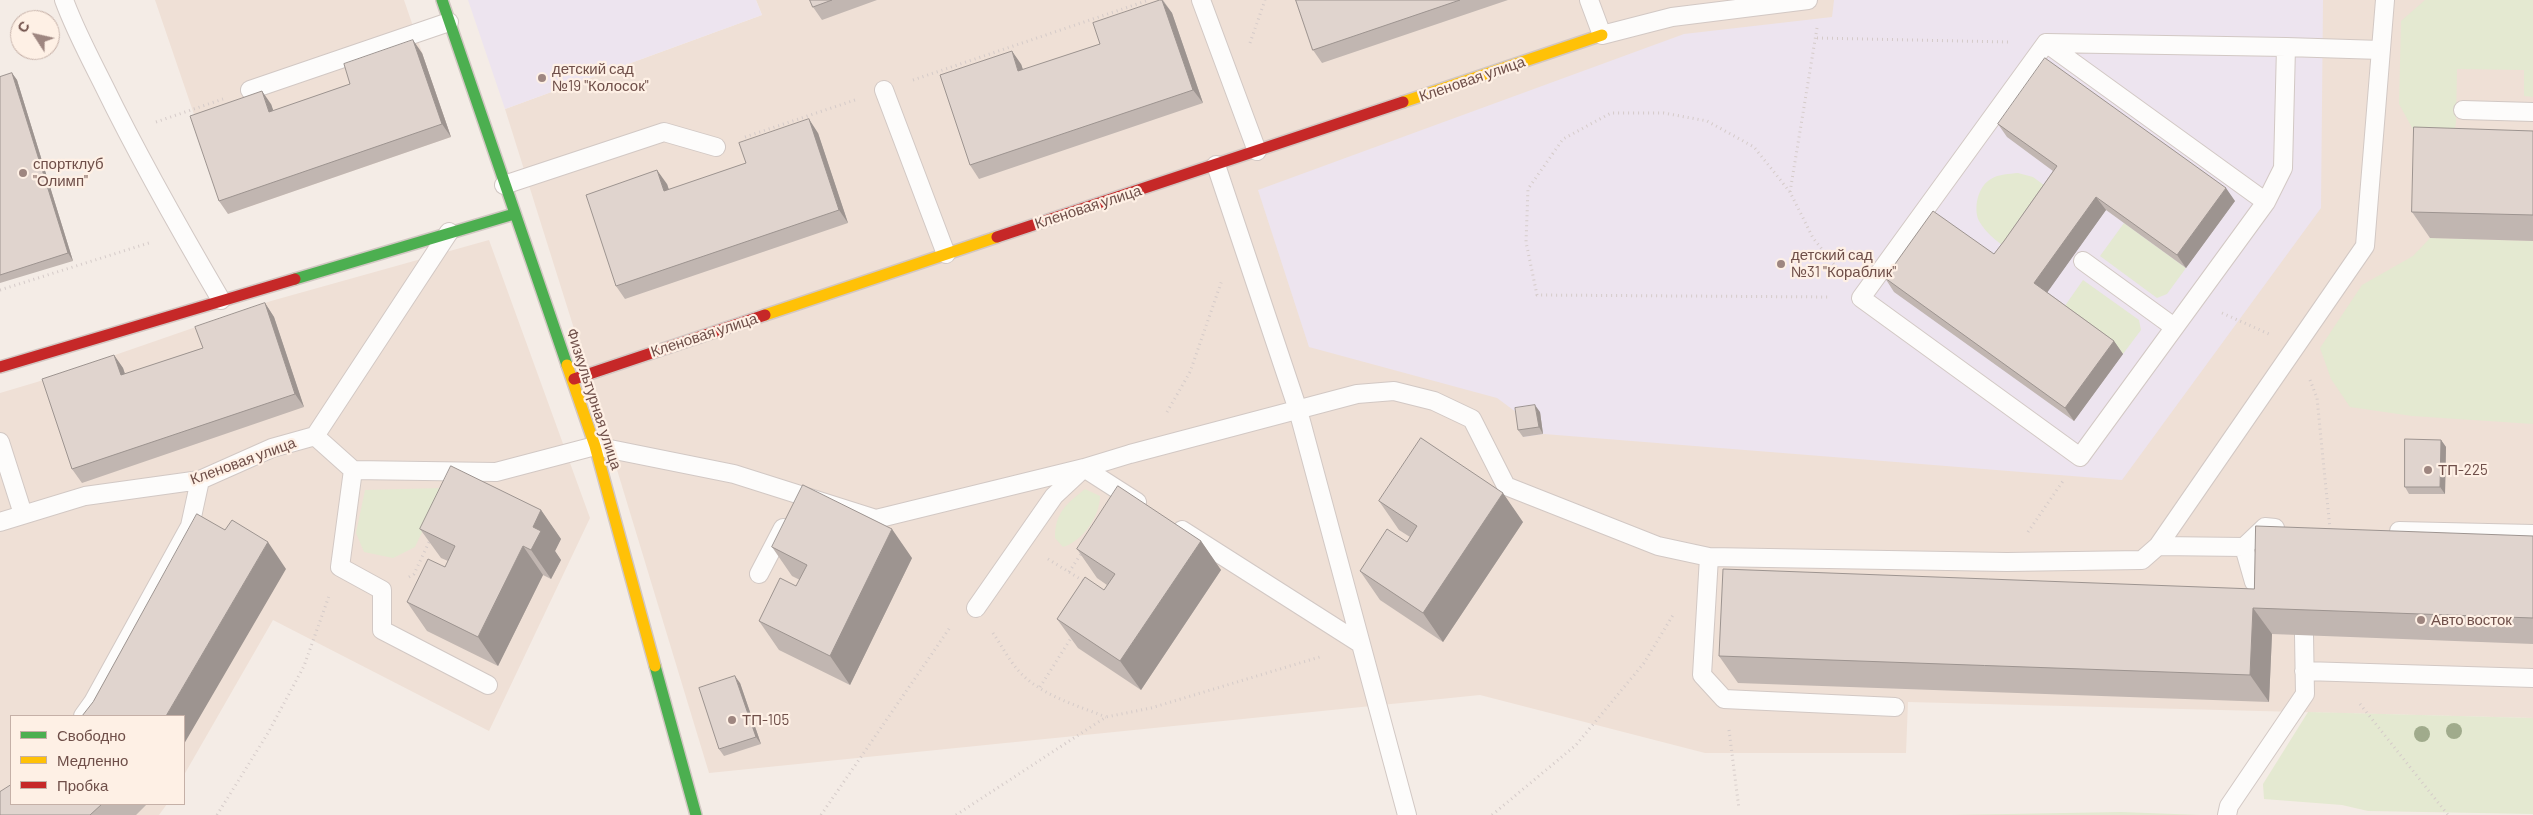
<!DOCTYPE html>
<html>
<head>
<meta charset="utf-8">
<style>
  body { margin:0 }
  #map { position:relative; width:2533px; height:815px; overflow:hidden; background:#f4ece6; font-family:Barlow,sans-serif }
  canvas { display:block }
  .legend { position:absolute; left:10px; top:715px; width:175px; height:90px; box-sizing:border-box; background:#fef0e5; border:1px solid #c5b0a7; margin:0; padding:6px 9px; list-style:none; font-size:15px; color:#6f4f49 }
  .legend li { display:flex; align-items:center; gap:10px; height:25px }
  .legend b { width:25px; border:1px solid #c5b0a7 }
  .north { position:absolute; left:10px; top:10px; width:50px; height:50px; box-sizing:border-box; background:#fef0e5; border:1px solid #c5b0a7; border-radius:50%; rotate:305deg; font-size:14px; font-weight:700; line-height:20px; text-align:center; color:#6f4f49 }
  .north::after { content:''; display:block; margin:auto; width:18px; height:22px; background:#9e8680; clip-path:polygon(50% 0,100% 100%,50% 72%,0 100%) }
</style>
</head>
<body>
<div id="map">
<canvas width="2533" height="815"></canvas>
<ul class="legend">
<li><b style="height:6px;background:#4caf50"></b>Свободно</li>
<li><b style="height:6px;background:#ffc107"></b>Медленно</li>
<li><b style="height:6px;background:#c62828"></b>Пробка</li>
</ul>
<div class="north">С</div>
</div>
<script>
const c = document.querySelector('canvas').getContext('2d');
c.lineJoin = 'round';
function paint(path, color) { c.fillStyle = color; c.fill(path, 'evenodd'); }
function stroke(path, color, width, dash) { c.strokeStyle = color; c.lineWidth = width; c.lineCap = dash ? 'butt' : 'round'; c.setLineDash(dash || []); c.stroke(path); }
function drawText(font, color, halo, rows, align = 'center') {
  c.font = font + ' Barlow,sans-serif'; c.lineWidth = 4.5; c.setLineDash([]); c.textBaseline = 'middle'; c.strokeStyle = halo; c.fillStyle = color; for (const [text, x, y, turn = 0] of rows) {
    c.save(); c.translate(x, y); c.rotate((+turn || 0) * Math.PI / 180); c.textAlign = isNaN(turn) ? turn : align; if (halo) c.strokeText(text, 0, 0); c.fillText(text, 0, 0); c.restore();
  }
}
paint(new Path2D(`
  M155,0H404L451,137L228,214Z
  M756,0H2533V718L1908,702L1906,753H1705L1480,695L709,773L581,351L505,109L762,15Z
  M489,240L590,518L489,731L273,620L184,775V716H11V804H167L159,815H0V393L37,382L271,301Z`), '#efe0d6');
paint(new Path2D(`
  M468,0H756L762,15L505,109Z
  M1834,0H2323L2321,208L2122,480L1544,434L1523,437L1520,415L1497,398L1309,347L1258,190L1684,34L1832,17Z`), '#ede4ef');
paint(new Path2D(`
  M2425,0H2533V97L2524,96V70L2457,69L2456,123L2449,154L2421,144L2399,104L2401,21Z
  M2018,173L2033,177L2056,194L2013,254C2001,244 1987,235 1979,221C1973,208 1978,186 1991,179C1999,174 2009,174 2018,173Z
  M2124,223L2186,268L2167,294L2157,298L2100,256Z
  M2430,238L2533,241V424L2412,416L2350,407L2331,379L2320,348L2362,285L2413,256Z
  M2083,280L2139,320L2141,330L2123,354L2062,310Z
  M443,488L415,547L393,558L364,552L356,533L365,490Z
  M1085,489L1100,496C1100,516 1083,541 1063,547L1055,538C1055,513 1066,504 1085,489Z
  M2308,712L2533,718V814L2368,811L2342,805L2264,799L2263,784Z
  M2121,812L2201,815H1951Z`), '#e4e9d1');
const lane = new Path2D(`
  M64,0C75,30 90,58 104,86C140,160 180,230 221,300
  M1201,0L1257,151
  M1589,0L1602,35L1672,17L1808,0
  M2046,43L2266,202
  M2286,47L2046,43L1861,298L2080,457L2266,202L2283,168L2286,47L2381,50
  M250,90L449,22
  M884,90L946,254
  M2463,110L2533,112
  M1216,165L1298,410L1407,815
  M504,185L664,132L716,147
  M2083,261L2174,327
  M315,436L353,470L496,472L595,446L734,474L876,519L1084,468L1130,454L1357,394L1394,391L1434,401L1472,419L1506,486L1658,546L1709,557L2007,562L2142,560L2158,546L2365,246L2385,0
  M315,436L449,232
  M0,442L23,514
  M353,470L340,567L382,590V630L488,685
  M0,522L85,496L200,480L272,448L315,436
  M1182,530L1361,644
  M2399,531L2533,534
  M2158,546L2244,547L2265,527L2275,528
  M2244,547L2254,582L2272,594
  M1709,557L1702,675L1724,699L1895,707
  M759,574L783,528
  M976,608L1054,496L1084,468L1137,502
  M2304,671L2533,678
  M83,716L93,702L190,526L200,480
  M2227,815L2229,806L2305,694L2304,635`);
const fast = new Path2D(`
  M442,0L567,365
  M295,279L514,214
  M655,666L696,815`);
const slow = new Path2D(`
  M1403,102L1602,35
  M765,315L997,237
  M567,365L595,446L655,666`);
const jam = new Path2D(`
  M997,237L1403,102
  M0,367L295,279
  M574,379L765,315`);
stroke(lane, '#d2c8c4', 20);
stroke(fast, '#d2c7c3', 14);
stroke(slow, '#d2c7c3', 14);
stroke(jam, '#d2c7c3', 14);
stroke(new Path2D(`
  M1817,28L1790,192L1813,238L1842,274
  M1817,38L2008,42
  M1250,43L1265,0
  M913,80L1149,0
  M156,122L223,99
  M745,137L855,100
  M1790,192L1754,147L1707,121L1664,113H1611L1563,139L1528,189L1526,242L1537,295L1831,297
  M0,290L152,242
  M2222,313L2269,334
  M2310,380L2317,398L2330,529
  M1167,412L1190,372L1222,280
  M2028,532L2063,481
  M1048,559L1085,582
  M1069,572L1083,551
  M409,577L414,574L431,538
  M993,633C1001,645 1008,658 1017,669C1039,695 1076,705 1106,717
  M1040,687L1073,635
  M2360,704L2448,815
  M1729,730L1739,809
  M217,815L268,733L304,666L329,596
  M821,815L951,626
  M956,815L1106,717L1151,708L1323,656
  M1492,815L1576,745L1644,663L1673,615`), '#d5cbc9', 3, [1, 4]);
stroke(lane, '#fdfcfb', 18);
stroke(fast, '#4caf50', 11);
stroke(slow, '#ffc107', 11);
stroke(jam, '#c62828', 11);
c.fillStyle = '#a0ab8c';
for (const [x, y] of [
  [2454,731],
  [2422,734]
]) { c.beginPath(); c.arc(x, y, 8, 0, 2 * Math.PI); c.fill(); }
paint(new Path2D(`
  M810,0H877L822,20L813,7Z
  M1163,0L1172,13L1203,103L979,179L970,165L1021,64L1023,70L1100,44Z
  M1296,0H1508L1322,63L1313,50Z
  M422,53L451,137L228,214L219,201L271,104L273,111L350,84Z
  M12,73L17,80L73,261L0,283V77Z
  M1998,124L2235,201L2186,268L2106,210L2047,292L2114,341L2123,354L2074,421L1894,292L1885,278L1994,254L2004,241L2053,171L2007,137Z
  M2533,131V241L2430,238L2412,212Z
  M818,133L848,223L625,299L616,286L667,184L669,190L746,163Z
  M265,303L274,317L304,407L82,483L72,469L114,355L123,368L125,374L203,348Z
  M1540,412L1543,434L1523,437L1518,430Z
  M2441,440L2446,447L2445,494H2409L2405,487Z
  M1379,501L1523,522L1443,642L1380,600L1360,571L1407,542L1410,537L1399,530Z
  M541,510L561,539L555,551L561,560L551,579L543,575L498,666L427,631L407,602L445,567L448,561L441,558L420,529Z
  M2533,536V644L2272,634L2269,702L1738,683L1719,656L2254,589Z
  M1201,541L1221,570L1141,690L1078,648L1057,619L1104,590L1107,585L1097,578L1077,549Z
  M772,547L912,558L850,685L779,650L759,621L796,586L800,580L792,576Z
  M740,683L761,744L724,756L719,749Z
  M11,804H147L136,815H0Z`), '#c1b6b1');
paint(new Path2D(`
  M1162,0L1172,13L1203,103L1193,90Z
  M413,40L422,53L451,137L442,124Z
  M1012,51L1021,64L1028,84L1018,71Z
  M12,73L17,80L73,261L68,253Z
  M262,91L271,104L279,126L269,112Z
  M809,119L818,133L848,223L839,210Z
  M657,170L667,184L674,205L664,191Z
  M2226,188L2235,201L2186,268L2177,255Z
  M2096,197L2106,210L2044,297L2034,283Z
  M265,303L274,317L304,407L295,394Z
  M2114,341L2123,354L2074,421L2065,408Z
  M114,355L123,368L130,389L121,375Z
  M1535,405L1540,412L1543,434L1539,427Z
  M2441,440L2446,447L2445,494L2440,487Z
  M1503,493L1523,522L1443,642L1423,613Z
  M541,510L561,539L555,551L561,560L551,579L531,550L533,527Z
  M892,529L912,558L850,685L830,656Z
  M1201,541L1221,570L1141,690L1120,661Z
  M268,542L286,569L184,744V716H166Z
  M523,546L543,575L498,666L478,637Z
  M2253,608L2272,634L2269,702L2250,675Z
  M735,676L740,683L761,744L756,737Z`), '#9d9490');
const building = new Path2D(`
  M810,0H832L813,7Z
  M1160,0H1162L1193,90L970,165L940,75L1012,51L1018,71L1100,44L1093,23Z
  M1296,0H1460L1313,50Z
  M413,40L442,124L219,201L190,116L262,91L269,112L350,84L344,64Z
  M2045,58L2226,188L2177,255L2096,197L2034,283L2114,341L2065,408L1885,278L1933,211L1994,254L2004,241L2057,166L1998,124Z
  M12,73L68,253L0,275V77Z
  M809,119L839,210L616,286L586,195L657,170L664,191L746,163L739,143Z
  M2414,127L2533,131V215L2412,212Z
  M265,303L295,394L72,469L42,379L114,355L121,375L203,348L195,327Z
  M1535,405L1539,427L1518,430L1515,408Z
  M1421,438L1503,493L1423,613L1360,571L1387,529L1407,542L1417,526L1379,501Z
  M2405,439L2441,440L2440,487H2405Z
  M451,466L541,510L533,527L541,531L531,550L523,546L478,637L407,602L428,559L445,567L455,546L420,529Z
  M803,485L892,529L830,656L759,621L780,578L796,586L807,565L772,547Z
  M1118,486L1201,541L1120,661L1057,619L1085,577L1104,590L1115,574L1077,549Z
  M197,514L225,530L232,520L268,542L166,716H82L93,702Z
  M2256,526L2533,536V618L2253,608L2250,675L1719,656L1723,569L2254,589Z
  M735,676L756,737L719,749L699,688Z
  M11,785V804H102L90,815H0V792Z`);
paint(building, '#e0d4ce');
stroke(building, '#9d9490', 1);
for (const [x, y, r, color] of [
  [542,78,5,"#9e8680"],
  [23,173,5,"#9e8680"],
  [1781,264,5,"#9e8680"],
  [2428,470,5,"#9e8680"],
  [2421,620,5,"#9e8680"],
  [732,720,5,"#9e8680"]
]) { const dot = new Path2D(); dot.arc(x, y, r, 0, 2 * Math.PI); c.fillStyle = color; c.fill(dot); stroke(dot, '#fef0e5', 2); }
drawText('15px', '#6f4f49', '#fef0e5', [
  ["детский сад",552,69],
  ["№19 \"Колосок\"",552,86],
  ["спортклуб",33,164],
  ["\"Олимп\"",33,181],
  ["детский сад",1791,255],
  ["№31 \"Кораблик\"",1791,272],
  ["ТП-225",2438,470],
  ["Авто восток",2431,620],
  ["ТП-105",742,720]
], 'left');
drawText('15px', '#6f4f49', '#fef0e5', [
  ["Кленовая улица",1472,79,-19],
  ["Кленовая улица",1088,207,-18],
  ["Кленовая улица",704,335,-18],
  ["Физкультурная улица",594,399,72],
  ["Кленовая улица",243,461,-20]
]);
</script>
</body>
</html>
